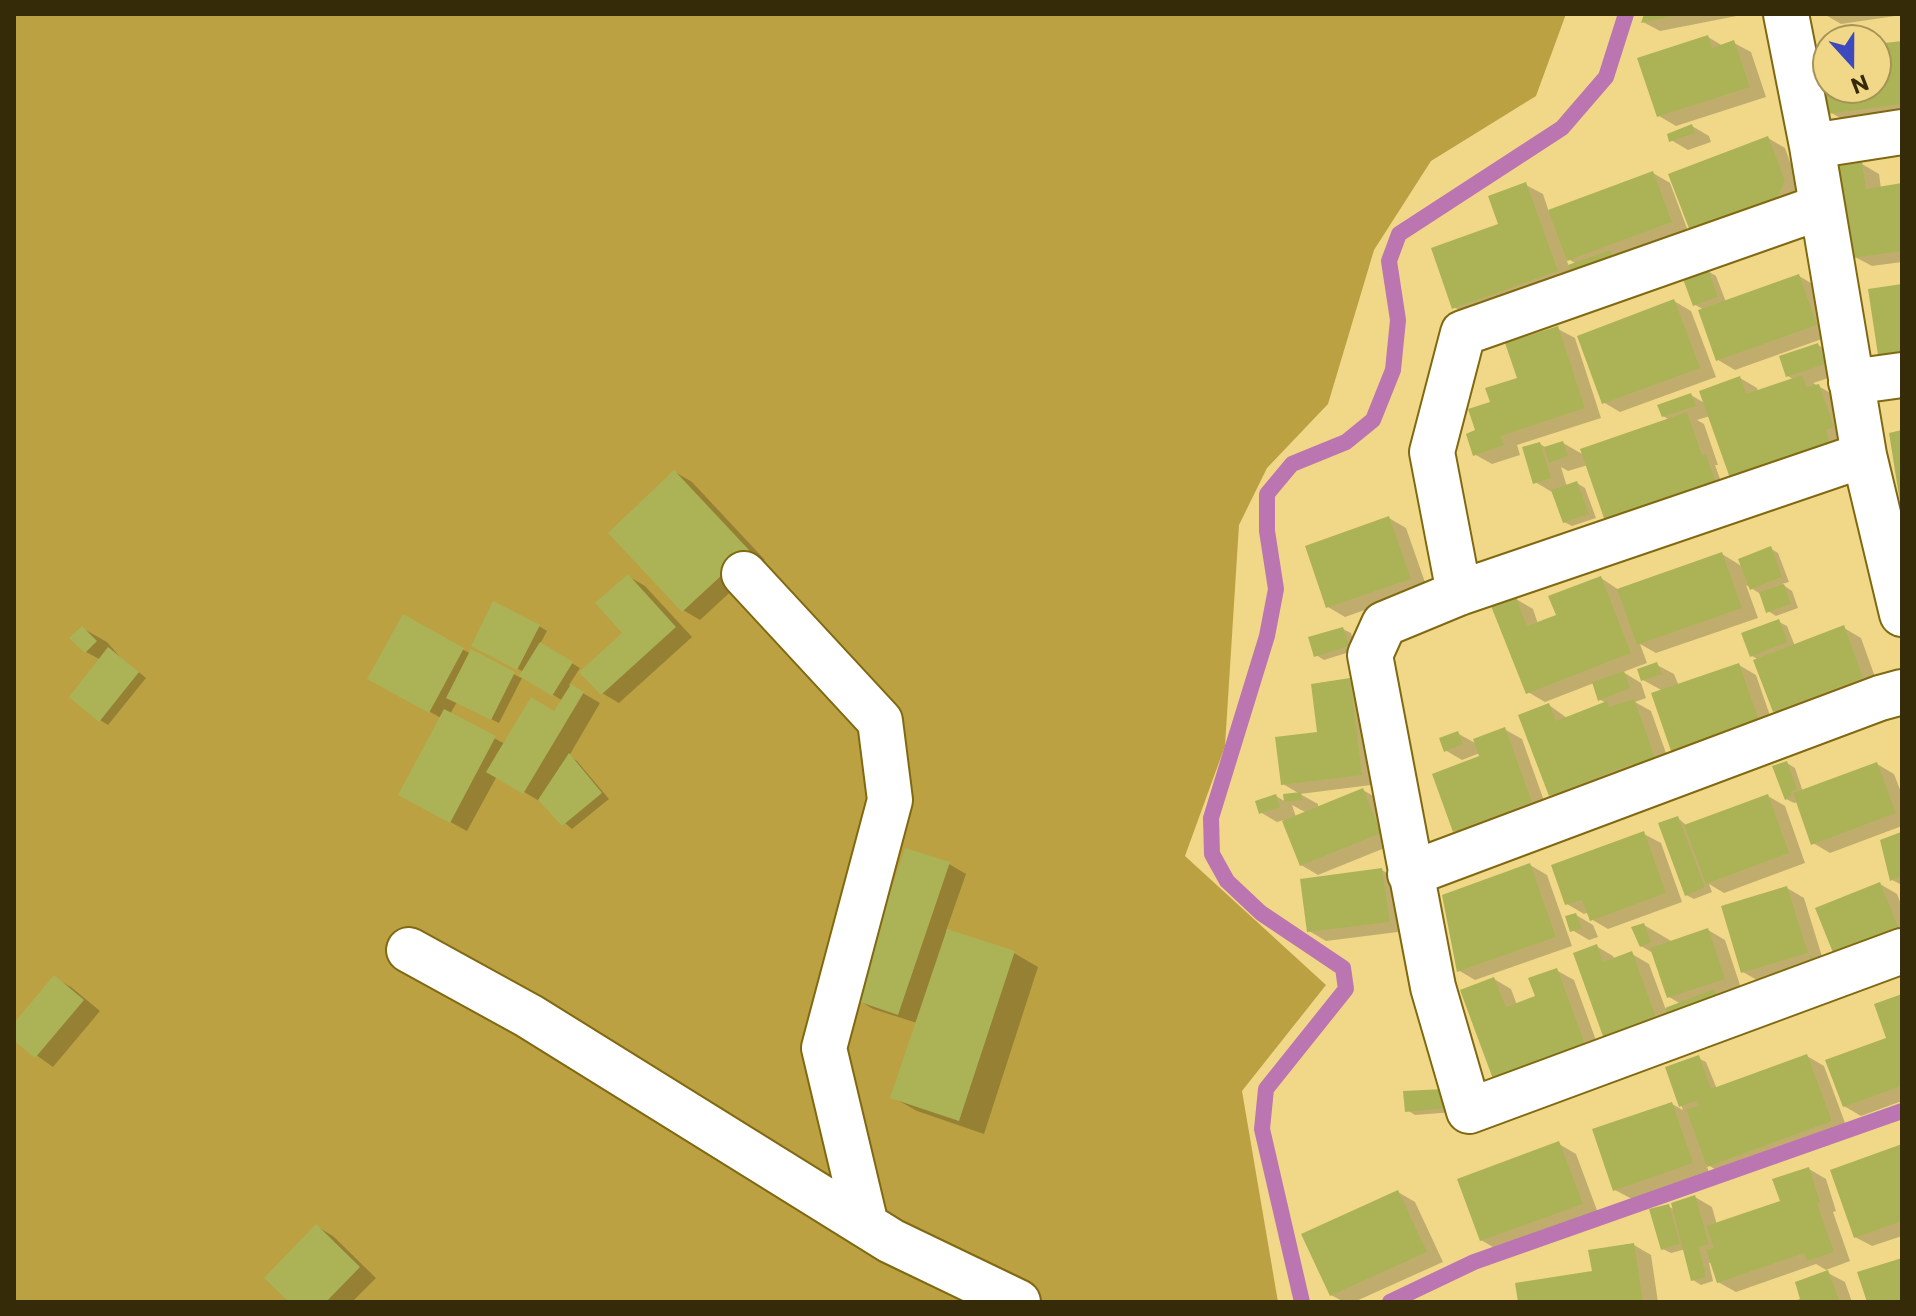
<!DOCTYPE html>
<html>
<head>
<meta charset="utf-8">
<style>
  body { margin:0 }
  #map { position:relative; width:1916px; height:1316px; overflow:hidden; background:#f1d889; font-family:Commissioner,sans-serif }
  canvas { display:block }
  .frame { position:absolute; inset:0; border:16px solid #352b09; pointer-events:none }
  .north { position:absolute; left:1812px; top:24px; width:80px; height:80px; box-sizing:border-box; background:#f1d889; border:2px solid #a69356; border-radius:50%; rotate:159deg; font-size:22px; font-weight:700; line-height:32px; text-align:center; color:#352b09 }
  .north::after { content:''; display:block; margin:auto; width:28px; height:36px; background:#3e49bd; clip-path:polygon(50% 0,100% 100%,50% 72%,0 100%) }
</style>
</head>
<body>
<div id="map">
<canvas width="1916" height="1316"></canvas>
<div class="frame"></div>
<div class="north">N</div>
</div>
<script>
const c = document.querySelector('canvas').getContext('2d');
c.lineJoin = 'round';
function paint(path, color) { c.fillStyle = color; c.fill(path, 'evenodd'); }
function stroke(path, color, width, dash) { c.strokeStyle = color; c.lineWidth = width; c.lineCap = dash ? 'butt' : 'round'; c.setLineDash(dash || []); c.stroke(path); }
paint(new Path2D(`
  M14,14H1566L1536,96L1431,161L1374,250L1328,404L1267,468L1239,525L1225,746L1185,856L1326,985L1242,1091L1278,1302H14Z`), '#bca142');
paint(new Path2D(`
  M1646,14H1747L1660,31L1643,22Z
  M1824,14H1902V15L1841,24Z
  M1708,37L1723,46L1734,43L1751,52L1766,97L1676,126L1659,116Z
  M1902,43V115L1847,122L1830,112L1823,65H1828V88H1876V46Z
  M1692,126L1709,136L1711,142L1688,150L1671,140Z
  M1768,138L1785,148L1801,192L1709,240Z
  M1862,164L1879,174L1881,189L1902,185V262L1872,266L1855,257Z
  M1653,173L1670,183L1688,231L1471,317L1454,307L1526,185L1543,194L1549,212ZM1566,258L1577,264L1569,267Z
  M1708,271L1716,276L1726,302L1799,276L1816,286L1833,335L1735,370L1718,360L1704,310L1694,304Z
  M1674,301L1691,311L1716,377L1620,412L1603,402Z
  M1558,329L1575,338L1601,418L1517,445L1520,455L1492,464L1474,454L1478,431L1492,403L1519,379Z
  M1818,345L1835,355L1841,374L1813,383L1836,396L1846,452L1710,416L1697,420L1704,424L1718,465H1715L1723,487L1716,498L1588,465L1568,471L1561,467L1567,487L1577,483L1585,488L1596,518L1572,526L1564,522L1552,492L1535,482L1540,444L1547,448L1563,443L1584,455L1670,420L1663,416L1691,395L1706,404L1740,378L1757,388L1758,392L1794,380L1788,376Z
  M675,472L692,482L765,560L700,620L683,610Z
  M1389,518L1406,528L1427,588L1345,617L1328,607Z
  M1770,548L1778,553L1789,582L1782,584L1792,591L1798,608L1776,616L1768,611L1759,593L1746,585L1758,618L1656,653L1640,644L1647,663L1623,672L1641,683L1646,698L1635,702L1651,711L1672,770L1568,804L1551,794L1549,705L1567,718L1606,703L1599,699L1594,683L1545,702L1528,692L1516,599L1533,609L1538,624L1558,616L1601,578L1619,590L1722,554L1743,567Z
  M628,576L645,586L692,637L619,703L602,693L625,633Z
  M404,617L471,654L472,652L521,678L524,672L473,646L539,626L547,631L540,644L580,668L569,685L600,703L569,756L577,761L609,799L572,829L541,802L497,776L467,831L417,804L441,718L370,678ZM523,676L563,701L555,713L505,744L450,714L457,702L499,723Z
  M1779,622L1787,626L1795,646L1844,628L1861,638L1879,688L1791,720L1774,711L1759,660L1752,656Z
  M82,628L107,642L120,657L146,678L108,725L100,720L101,660L86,652L71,638Z
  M1343,629L1351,633L1356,650L1324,660L1316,655Z
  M1657,665L1674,674L1679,686L1739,665L1756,675L1775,730L1690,759L1673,750L1663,691L1643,680Z
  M1350,681L1367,690L1379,784L1300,794L1318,804V808L1363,790L1380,800L1397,843L1318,875L1301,865L1284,820L1277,822L1260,812L1276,796L1286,802L1285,796L1300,794L1283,784L1320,734ZM1292,805L1307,813L1296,817Z
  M1504,729L1522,739L1548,812L1472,840L1455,830L1482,758L1480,753L1462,760L1445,750L1457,733L1477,744Z
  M1787,763L1795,768L1803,792L1877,764L1894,774L1902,795V826L1830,853L1813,843L1798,802L1794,803L1786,799Z
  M1768,796L1785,806L1805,863L1724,893L1709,884L1712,892L1694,899L1686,895L1678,818L1687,826Z
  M1644,834L1661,843L1682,902L1608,929L1591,919L1589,912L1584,914L1567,904Z
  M1900,834L1902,883L1900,884L1892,880Z
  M949,864L966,874L946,931L1014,953L1038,967L984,1134L917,1111L892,1097L917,1023L873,1009L856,999Z
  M1530,865L1547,875L1572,946L1475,980L1458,970Z
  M1382,870L1399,880L1406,931L1326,941L1309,931Z
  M1880,884L1897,894L1902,907V944L1852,964Z
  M1787,888L1804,898L1824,963L1760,982L1743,972Z
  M1576,915L1593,925L1598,937L1589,940L1572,930Z
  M1644,925L1673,942L1708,930L1725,940L1741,988L1622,1047L1596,946L1613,956L1615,960L1632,954L1649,964L1666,1010L1681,1004L1669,997L1653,953L1641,946Z
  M1556,970L1574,980L1601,1054L1512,1087L1494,979L1511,989L1517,1005L1538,997Z
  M54,978L71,987L100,1011L53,1067L14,1039V1026Z
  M1902,996V1101L1861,1116L1844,1106L1889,1039Z
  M1807,1056L1824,1066L1848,1131L1725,1175L1706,1164L1709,1172L1632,1199L1615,1190L1672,1104L1683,1110L1667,1069L1698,1058L1706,1062L1717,1089Z
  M1445,1091L1454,1112L1415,1115L1407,1110Z
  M1559,1144L1576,1154L1598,1213L1498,1250L1481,1240Z
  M1902,1146V1236L1872,1246L1855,1237Z
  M1809,1169L1826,1179L1836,1211L1833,1212L1850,1261L1826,1270L1816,1264L1736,1292L1718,1282L1712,1262L1709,1263L1713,1281L1701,1285L1693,1280L1686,1249L1671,1253L1663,1249L1668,1206L1675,1210L1695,1197L1712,1207L1717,1225L1782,1202Z
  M1398,1192L1415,1202L1443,1262L1354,1302H1344L1331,1295Z
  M316,1226L333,1236L376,1278L352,1302H292Z
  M1634,1245L1651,1255L1658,1302H1520L1594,1273Z
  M1828,1273L1845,1282L1852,1302H1796L1803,1300Z`), '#0003');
stroke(new Path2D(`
  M1302,1302L1262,1129L1266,1089L1346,989L1343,968L1261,913L1227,881L1212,854L1211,818L1267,636L1276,589L1267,531V494L1292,464L1346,442L1373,420L1393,370L1398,320L1389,261L1399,234L1562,128L1606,77L1626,14
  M1390,1302L1474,1262L1902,1111`), '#bb75b0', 16);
paint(new Path2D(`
  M1644,14H1677V15L1641,23Z
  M1708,35L1712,48L1734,40L1750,87L1657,117L1637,58Z
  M1902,41V104L1828,114L1821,63H1828V88H1876V44Z
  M1692,124L1695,133L1669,142L1667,134Z
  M1768,136L1785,181L1777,198L1690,231L1668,174Z
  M1862,162L1866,189L1902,183V251L1853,258L1839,166Z
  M1653,171L1672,222L1567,261L1548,210Z
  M1526,182L1558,271L1452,309L1431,248L1498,224L1488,196Z
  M1610,250L1616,266L1573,281L1568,265Z
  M1708,269L1718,297L1693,306L1683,279Z
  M1799,274L1817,325L1716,361L1698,310Z
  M1902,284V364L1895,366L1878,355L1868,289Z
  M1674,299L1700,368L1602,404L1577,336Z
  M1558,326L1585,408L1501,436L1504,445L1473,456L1466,434L1475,430L1468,409L1490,402L1485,388L1517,378L1505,343Z
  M1818,343L1825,364L1786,377L1779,356Z
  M1802,375L1807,387L1819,384L1834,427L1826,430L1830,443L1826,444L1827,447L1731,481L1699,391L1740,376L1746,394Z
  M1691,393L1696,406L1662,417L1657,405Z
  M1687,412L1702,455L1706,454L1716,482L1605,521L1580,449Z
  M1902,430V502H1900L1889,433Z
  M1563,441L1568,456L1549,463L1544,447Z
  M1540,442L1551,478L1533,484L1522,447Z
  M674,470L749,550L682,612L608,533Z
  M1577,481L1589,514L1563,523L1551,490Z
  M1389,516L1411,579L1326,608L1305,546Z
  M1771,546L1782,577L1750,590L1738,559Z
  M1722,552L1742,608L1637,645L1617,589Z
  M628,574L676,627L601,695L579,672L622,633L595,603Z
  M1601,576L1631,653L1526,694L1491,606L1516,597L1527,626L1556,615L1548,596Z
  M1784,584L1791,604L1766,613L1759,592Z
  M493,601L540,625L517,670L471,646Z
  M403,614L464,648L429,713L367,679Z
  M1779,619L1788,642L1750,657L1741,633Z
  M1844,625L1863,678L1773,712L1753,660Z
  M82,626L97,641L85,653L69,638Z
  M1343,627L1349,646L1314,657L1308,637Z
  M540,642L573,662L552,696L519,676Z
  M108,647L139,672L99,722L69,697Z
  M471,649L515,672L491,720L446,698Z
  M1657,662L1662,674L1641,681L1637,669Z
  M1739,663L1759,721L1671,751L1651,693Z
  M1624,671L1630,688L1598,701L1592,682Z
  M1350,678L1362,775L1281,785L1275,737L1317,732L1311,684Z
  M571,684L584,692L523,794L486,772L531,697L554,711Z
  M1634,699L1656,760L1634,769L1632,764L1549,796L1518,715L1549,703L1556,721L1607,701L1609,707Z
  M444,709L496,736L450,823L398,795Z
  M1505,727L1532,802L1453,832L1432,774L1479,756L1473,739Z
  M1458,731L1463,744L1444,752L1439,738Z
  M569,753L602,793L562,826L538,800Z
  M1787,761L1797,789L1790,792L1792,796L1785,800L1772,766Z
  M1877,762L1896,813L1811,845L1793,793Z
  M1363,788L1381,833L1300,866L1282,821Z
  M1301,792L1302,800L1284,802L1283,794Z
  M1276,794L1280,807L1259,814L1255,801Z
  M1768,794L1789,853L1706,884L1684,825Z
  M1678,816L1705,887L1685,896L1658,823Z
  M1644,831L1666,893L1590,921L1582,900L1565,905L1551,865Z
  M1901,832L1902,876L1890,881L1880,840Z
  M905,848L950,862L898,1015L854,1000Z
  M1530,863L1556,937L1457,972L1442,895Z
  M1382,868L1390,922L1307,932L1300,879Z
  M1880,882L1899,929L1834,955L1815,908Z
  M1787,886L1808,953L1741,973L1721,906Z
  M1576,913L1582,928L1570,932L1565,916Z
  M1644,923L1651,942L1640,947L1631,927Z
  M1708,928L1725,979L1667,998L1650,948Z
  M947,929L1015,951L959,1121L890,1098Z
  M1597,944L1603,962L1632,951L1657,1020L1604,1039L1573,953Z
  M1812,955L1818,970L1786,981L1782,969L1811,960L1809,956Z
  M1557,968L1585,1044L1493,1079L1460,990L1494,977L1506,1007L1535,996L1528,978Z
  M54,975L84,1000L35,1058L14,1041V1023Z
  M1714,989L1720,1003L1670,1022L1665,1008Z
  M1902,994V1086L1843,1107L1825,1060L1886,1038L1874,1004Z
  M1807,1054L1832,1121L1707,1167L1686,1109L1698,1106L1696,1101L1679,1107L1665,1067L1699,1055L1711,1089Z
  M1445,1089L1447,1108L1405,1112L1403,1091Z
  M1672,1102L1693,1163L1613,1191L1592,1129Z
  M1559,1141L1583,1204L1480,1241L1457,1179Z
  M1902,1144V1221L1854,1238L1830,1170Z
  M1809,1167L1820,1202L1817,1203L1834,1252L1807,1261L1804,1253L1717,1283L1706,1250L1714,1248L1706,1226L1780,1201L1772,1179Z
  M1398,1190L1427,1252L1330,1296L1301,1234Z
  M1695,1195L1709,1244L1699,1247L1706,1277L1691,1281L1671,1203Z
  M1669,1204L1680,1244L1661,1250L1649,1209Z
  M316,1224L360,1267L326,1302H289L264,1278Z
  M1634,1243L1643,1302H1518L1515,1283L1592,1271L1588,1250Z
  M1902,1258V1302H1867L1857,1272Z
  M1828,1270L1840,1302H1792L1800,1299L1795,1282Z`), '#abb356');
const minor = new Path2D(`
  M1786,14L1812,146L1864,455L1902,614
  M1812,146L1902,132
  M1851,382L1902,375
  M1864,455L1459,593L1384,624L1370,655L1433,987L1469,1111L1902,951
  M744,574L880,721L890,800L824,1048L866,1225
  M1459,593L1432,452L1463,333L1821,207
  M1410,874L1880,698L1902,692
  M409,950L529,1016L891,1241L1018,1302`);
stroke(minor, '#806910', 48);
stroke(minor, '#fff', 44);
</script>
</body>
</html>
